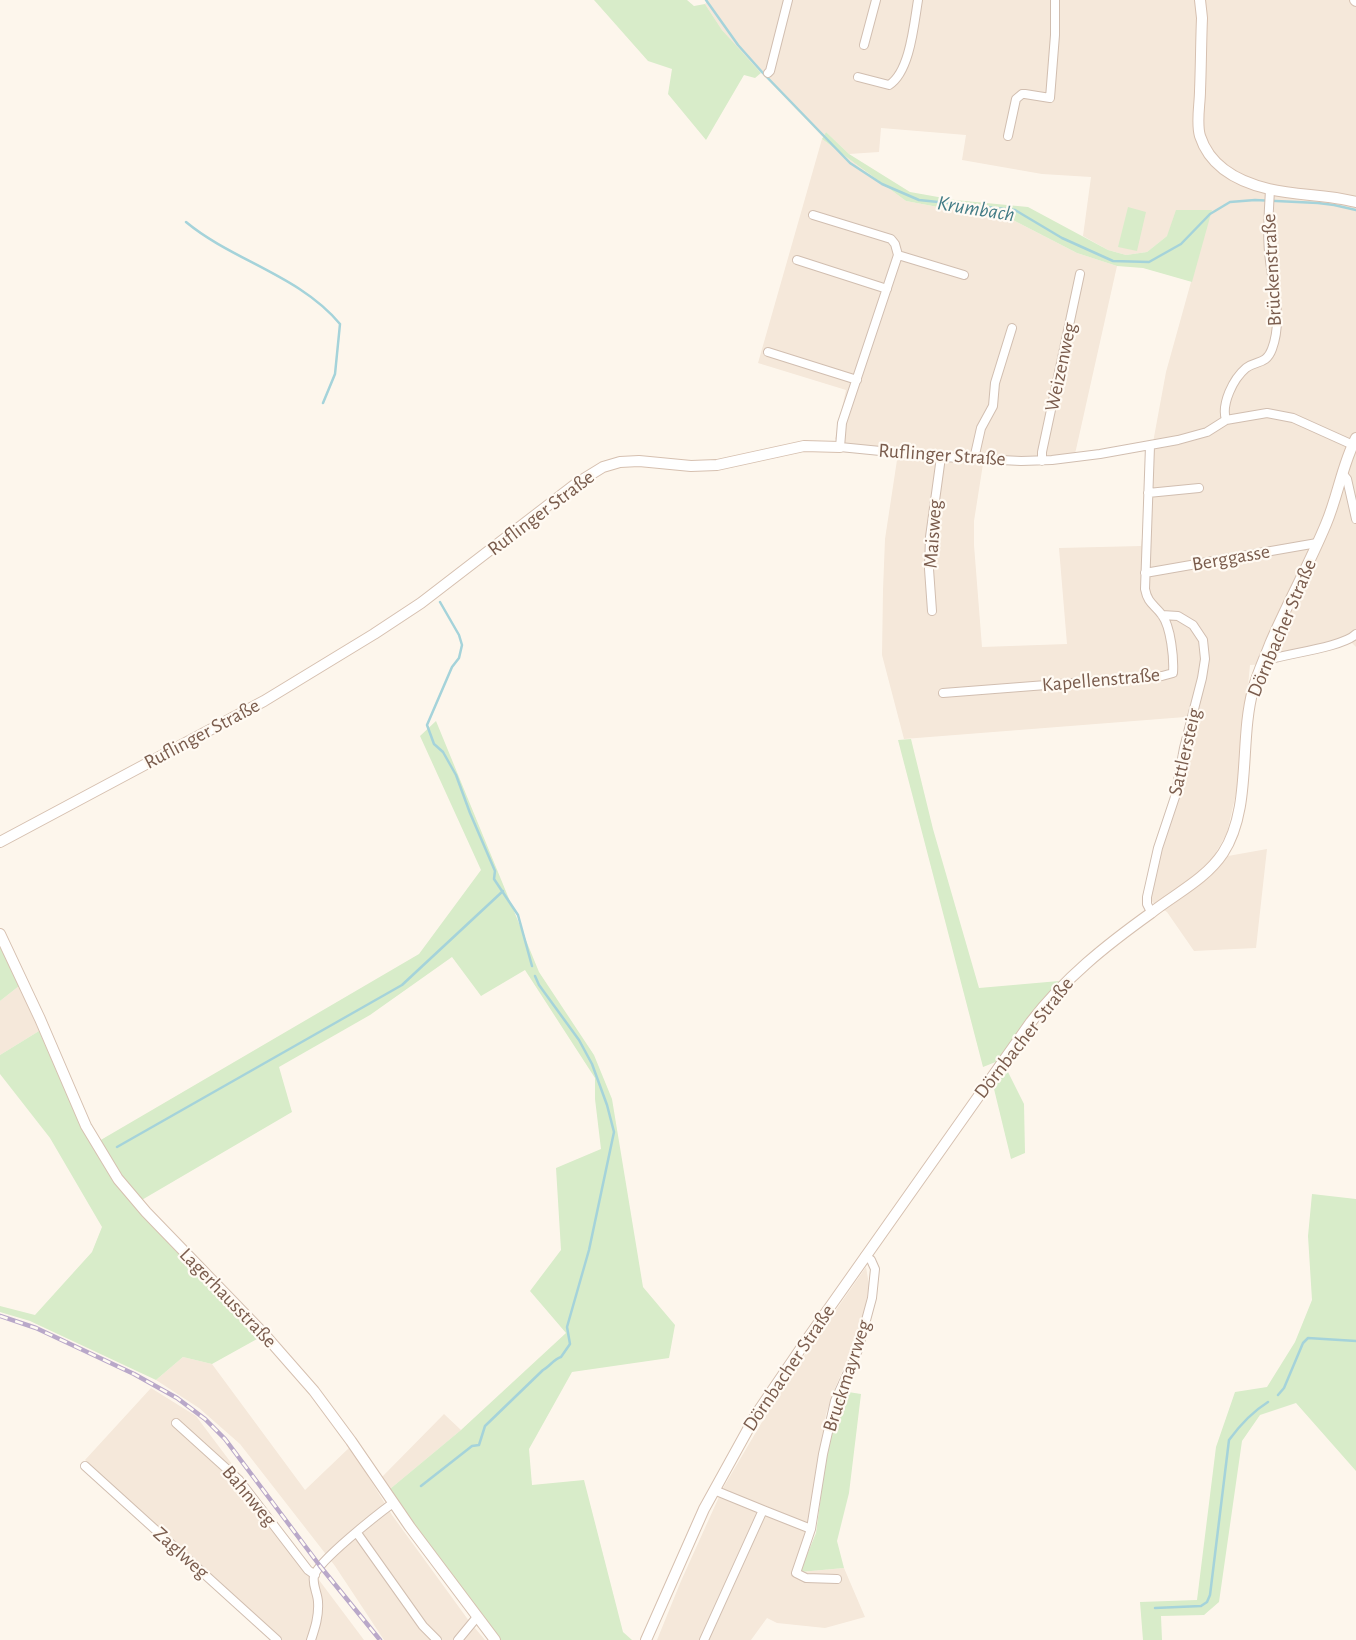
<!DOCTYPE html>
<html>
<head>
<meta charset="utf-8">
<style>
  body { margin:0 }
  canvas { display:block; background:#fdf6ec }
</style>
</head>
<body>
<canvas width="1356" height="1640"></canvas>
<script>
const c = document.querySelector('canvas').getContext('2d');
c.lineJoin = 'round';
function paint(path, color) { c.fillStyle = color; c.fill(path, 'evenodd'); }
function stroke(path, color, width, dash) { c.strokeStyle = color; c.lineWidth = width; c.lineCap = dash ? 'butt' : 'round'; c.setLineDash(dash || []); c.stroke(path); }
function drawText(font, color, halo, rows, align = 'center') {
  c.font = font + ' "Alegreya Sans",sans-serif'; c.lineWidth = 4.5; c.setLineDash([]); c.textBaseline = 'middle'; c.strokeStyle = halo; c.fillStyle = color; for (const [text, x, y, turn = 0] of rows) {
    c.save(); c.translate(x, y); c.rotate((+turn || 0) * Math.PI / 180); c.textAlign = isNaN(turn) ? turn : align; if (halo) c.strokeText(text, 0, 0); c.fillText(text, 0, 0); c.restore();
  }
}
paint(new Path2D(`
  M708,0H1356V647L1352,643L1267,664L1250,665L1239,780L1227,833L1214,856H1228L1267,849L1256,948L1194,951L1167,912L1153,903L1148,893L1179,799L1198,716L904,739L882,655L883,590L885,539L897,460L983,464L974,521V545L982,647L1067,644L1059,548L1141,546L1154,437L1166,372L1211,210L1167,236L1147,252L1126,255L1108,250L1083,236L1091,177L1042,174L962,160L966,135L881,128L879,152L849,154L826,132L823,137L740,51L722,30L705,4Z
  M822,139L906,201L986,216L1011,219L1077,253L1117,266L1075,454L1032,457L984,456L846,445L835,439L846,390L758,363Z
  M19,986L39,1031L0,1055V1001Z
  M866,1267L869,1285L865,1309L852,1349L835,1388L826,1414L800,1572L844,1568L865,1617L825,1628L777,1623L767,1618L751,1640H657L681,1581L723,1488L785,1383Z
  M183,1357L212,1364L305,1490L350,1447L392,1515L469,1621L485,1640H384L335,1566L240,1444L199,1408L156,1380Z
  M151,1388L196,1416L364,1640H280L85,1460Z
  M444,1414L461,1430L390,1489L382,1477Z`), '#f5e8da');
paint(new Path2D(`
  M594,0H687L694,6L705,4L722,30L761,73L755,78L744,75L706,140L668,94L672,69L648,61Z
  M826,132L849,154L910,192L955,200L1028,207L1108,250L1126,255L1147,252L1167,236L1176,210H1212L1192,282L1143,268L1117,266L1077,253L1011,219L986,216L906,201L822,139Z
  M1128,207L1146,212L1137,251L1118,247Z
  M436,721L539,972L594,1055L612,1099L643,1287L675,1325L669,1358L572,1372L529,1449L532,1485L584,1480L623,1632L632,1640H500L429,1546L390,1489L461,1430L566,1333L530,1291L561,1250L556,1168L601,1149L595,1099V1078L525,970L481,996L452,957L370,1015L279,1067L292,1112L140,1201L112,1162L99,1141L419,954L481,870L420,736Z
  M911,739L933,829L979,988L1059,981L1029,1017L998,1061L983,1067L898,740Z
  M0,947L19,986L0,1001Z
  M39,1031L76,1115L102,1163L139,1211L257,1339L212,1364L183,1357L156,1380L30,1321L0,1312V1306L35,1315L92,1252L102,1227L50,1138L0,1074V1055Z
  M1006,1068L1024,1104L1025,1153L1011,1159L994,1089Z
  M1312,1194L1356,1199V1471L1296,1403L1260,1415L1242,1441L1219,1602L1204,1615L1161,1616L1162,1640H1143L1140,1602L1197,1600L1216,1447L1235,1392L1267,1387L1295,1342L1312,1300L1308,1236Z
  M842,1391L861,1394L849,1493L837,1541L844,1568L800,1572L816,1533L828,1444Z`), '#d8ecc9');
stroke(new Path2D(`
  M706,0L738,45L762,72L850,163L882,184L919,200L1015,210L1062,238L1113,261L1149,262L1181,244L1210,214L1230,202L1255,200L1318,203L1334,205L1356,210
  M186,222C233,261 299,275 340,324L335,374L323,403
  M440,602L459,635L462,645L459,658L452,667L427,725L434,744L443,752L456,775L470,813L495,871L494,879L518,915L532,966
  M117,1147L402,985L503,891
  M1278,1395L1284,1388L1303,1343L1308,1338L1356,1341
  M421,1486L472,1446L479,1445L485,1426L543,1370C549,1367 554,1359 561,1357L570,1344L567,1327L589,1250L614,1132L607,1105L592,1064L579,1040L539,985L535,976
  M1155,1608L1201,1606L1207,1602L1210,1595L1229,1440C1240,1425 1252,1412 1268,1402`), '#a5d3da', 2.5);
const street = new Path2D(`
  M864,45L876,0
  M768,73L770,71L788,0
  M858,77L889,85C910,72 914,24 918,0
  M1008,136L1016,99L1022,94H1025L1050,98L1055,35V0
  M813,215L891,239L895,244L898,255L842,423L840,447L941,457L1021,461L1052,460L1100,454L1178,440L1207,432L1226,420L1267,413L1293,418L1353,445
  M898,255L964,275
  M797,260L887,289
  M768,352L857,380
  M1226,420C1221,404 1233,379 1246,368C1257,360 1266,365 1272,349C1284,317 1271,283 1269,251C1267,231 1269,210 1270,190
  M974,459L981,428L993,406L995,383L1012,328
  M1042,461V452L1080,274
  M1343,474L1347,479L1356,519
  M1148,493L1199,488
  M1145,573L1317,543
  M932,611L929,569L930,537L941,457
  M1265,657L1275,658C1293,653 1345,646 1356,634
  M943,693L1162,676L1173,673C1174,659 1171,627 1162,615C1154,604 1148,604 1145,589L1150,446
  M1151,912L1147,904V897L1158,848L1175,797L1184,748L1202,678L1205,659L1203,640L1193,625L1178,616L1162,615
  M176,1423L239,1480L308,1570L315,1575
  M85,1466L277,1640
  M763,1510L811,1529L796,1573L806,1578L837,1579
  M811,1529L823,1454L835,1401L858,1350L872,1298L875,1269L871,1260L865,1256
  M357,1533L423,1626L437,1640
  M311,1640C315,1628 319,1616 318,1602C318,1594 312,1585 314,1576C318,1561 378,1514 393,1503
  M458,1640L477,1617
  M704,1640L763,1510L714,1490`);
const secondary = new Path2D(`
  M1200,0L1202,18C1201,42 1201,66 1200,91C1200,104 1196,123 1200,136C1210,167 1239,182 1269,189C1298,196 1327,194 1356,202
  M1355,0L1356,1
  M0,842L264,701L374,634L421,603L577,483L603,467L620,462L639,461L691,466L717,465L804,446L840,447
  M0,934L40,1019L86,1126L118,1179L146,1212L264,1334L314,1391L351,1441L410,1527L495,1640
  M646,1640L704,1509L757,1413L808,1338L1031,1022C1065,978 1105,946 1151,913C1175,894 1206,879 1223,853C1252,809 1239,740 1253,690C1257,674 1264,660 1270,644C1287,604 1309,565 1326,524C1338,496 1342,465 1356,438`);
stroke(street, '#d1beb0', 10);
stroke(secondary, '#d6c0b0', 12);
stroke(street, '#fff', 8);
stroke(secondary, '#fff', 10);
const rail = new Path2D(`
  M0,1316L36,1328L134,1374L177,1398L205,1419L225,1439L320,1566L380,1640`);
stroke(rail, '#b9a8c9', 4.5);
stroke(rail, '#fffaf3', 2.5, [8]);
drawText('20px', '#7a5c4d', '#fffaf3', [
  ["Brückenstraße",1272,270,-93],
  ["Weizenweg",1061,367,-78],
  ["Ruflinger Straße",942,455,4],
  ["Ruflinger Straße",541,513,-37],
  ["Maisweg",933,534,-86],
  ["Berggasse",1231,558,-10],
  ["Dörnbacher Straße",1282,628,-67],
  ["Kapellenstraße",1101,680,-5],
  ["Ruflinger Straße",202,734,-28],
  ["Sattlersteig",1185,752,-77],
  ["Dörnbacher Straße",1024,1038,-52],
  ["Lagerhausstraße",228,1298,46],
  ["Dörnbacher Straße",789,1368,-56],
  ["Bruckmayrweg",847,1376,-72],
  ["Bahnweg",249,1496,50],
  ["Zaglweg",181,1553,42]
]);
drawText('italic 21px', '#437c86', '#fffaf3', [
  ["Krumbach",976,209,9]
]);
</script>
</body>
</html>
